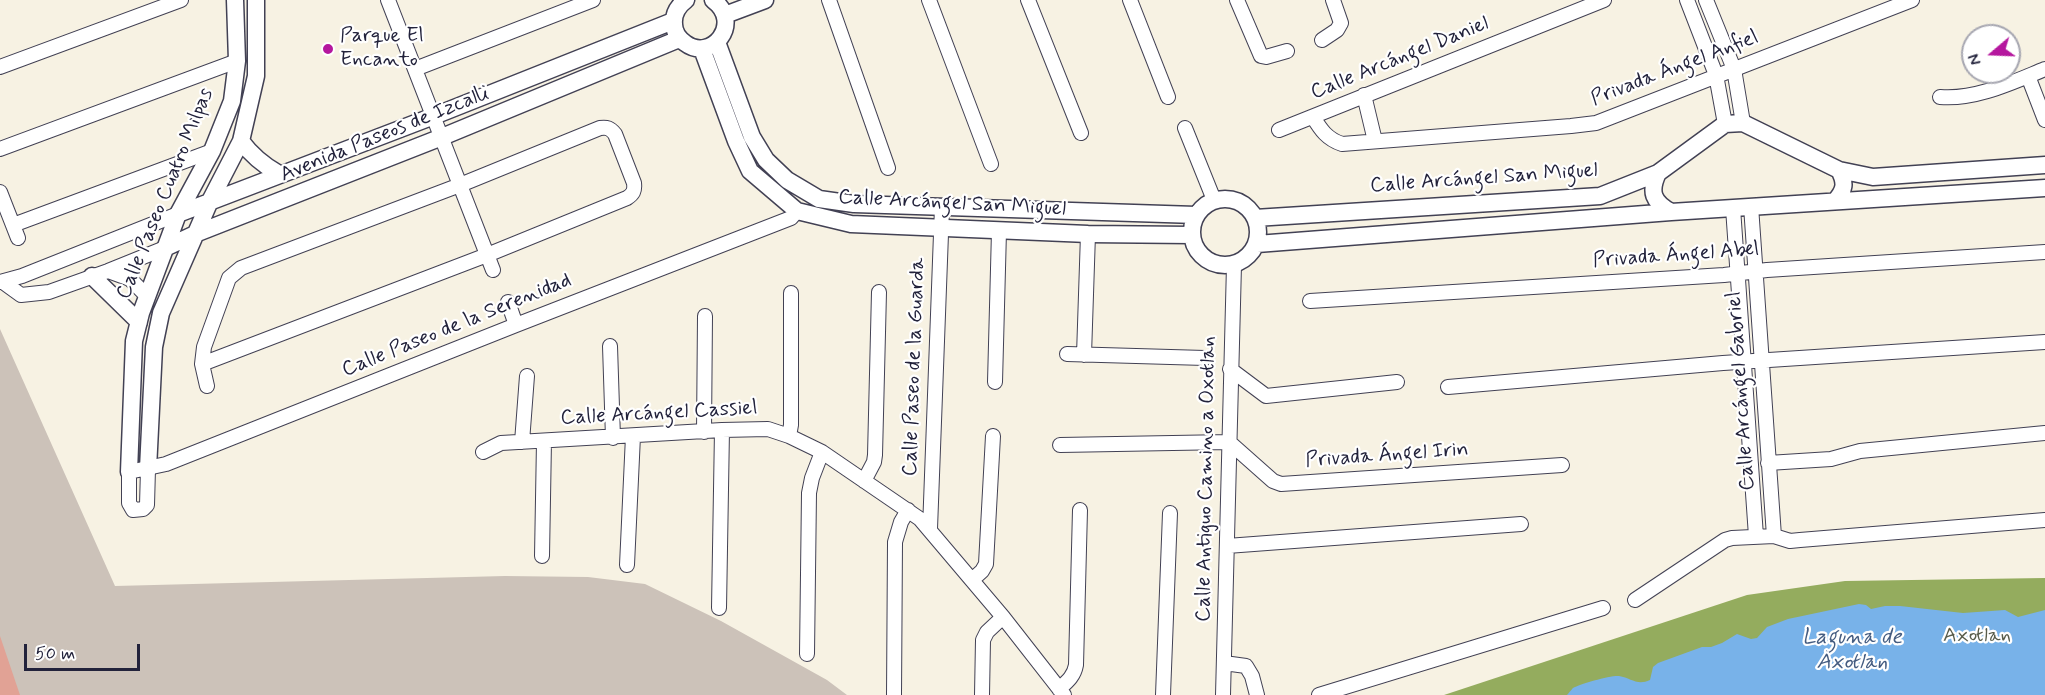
<!DOCTYPE html>
<html>
<head>
<meta charset="utf-8">
<style>
  body { margin:0 }
  #map { position:relative; width:2045px; height:695px; overflow:hidden; background:#f7f2e3; font-family:Mynerve,sans-serif }
  canvas { display:block }
  .north { position:absolute; left:1961px; top:24px; width:60px; height:60px; box-sizing:border-box; background:#fff; border:2px solid #a7a7b1; border-radius:50%; rotate:251deg; font-size:16px; font-weight:700; line-height:24px; text-align:center; color:#22223b }
  .north::after { content:''; display:block; margin:auto; width:21px; height:27px; background:#b5179e; clip-path:polygon(50% 0,100% 100%,50% 72%,0 100%) }
  .scale { position:absolute; left:24px; top:644px; width:116px; height:27px; box-sizing:border-box; border:3px solid #22223b; border-top:0; padding-left:8px; font-size:18px; line-height:21px; white-space:nowrap; color:#22223b; -webkit-text-stroke:4px #fff; paint-order:stroke }
</style>
</head>
<body>
<div id="map">
<canvas width="2045" height="695"></canvas>
<div class="north">N</div>
<div class="scale">50 m</div>
</div>
<script>
const c = document.querySelector('canvas').getContext('2d');
c.lineJoin = 'round';
function paint(path, color) { c.fillStyle = color; c.fill(path, 'evenodd'); }
function stroke(path, color, width, dash) { c.strokeStyle = color; c.lineWidth = width; c.lineCap = dash ? 'butt' : 'round'; c.setLineDash(dash || []); c.stroke(path); }
function drawText(font, color, halo, rows, align = 'center') {
  c.font = font + ' Mynerve,sans-serif'; c.lineWidth = 4.5; c.setLineDash([]); c.textBaseline = 'middle'; c.strokeStyle = halo; c.fillStyle = color; for (const [text, x, y, turn = 0] of rows) {
    c.save(); c.translate(x, y); c.rotate((+turn || 0) * Math.PI / 180); c.textAlign = isNaN(turn) ? turn : align; if (halo) c.strokeText(text, 0, 0); c.fillText(text, 0, 0); c.restore();
  }
}
paint(new Path2D(`
  M0,329L115,586L505,576L588,577L645,584L721,621L827,680L847,695H0Z`), '#ccc2b9');
paint(new Path2D(`
  M2045,578V695H1444L1747,595L1845,581Z`), '#94ac5e');
paint(new Path2D(`
  M1859,604L1866,605L1871,609L1885,606H1900L1963,613L2005,610L2018,617L2045,610V695H1567C1568,694 1572,689 1573,688C1580,684 1611,675 1619,676C1631,678 1637,686 1650,680L1653,667L1658,663L1702,647H1711L1722,643L1737,634L1751,639L1757,638L1767,627L1788,619Z`), '#78b2e9');
paint(new Path2D(`
  M0,636L20,695H0Z`), '#e1a295');
const minor = new Path2D(`
  M388,0L493,270
  M829,0L888,168
  M929,0L991,164
  M1028,0L1081,133
  M1130,0L1168,97
  M1237,0L1261,56L1266,57L1287,51
  M1687,0L1716,75L1725,124
  M1706,0L1734,69L1743,123
  M1322,40L1337,30L1341,23L1333,0
  M0,67L181,0
  M415,69L593,0
  M2028,76L2045,120
  M1364,95L1375,141
  M1940,97C1976,100 2013,82 2045,69
  M1313,117C1321,130 1327,139 1342,144L1571,126L1596,123L1912,0
  M1185,128L1214,200
  M1279,130L1604,0
  M0,149L237,61
  M0,192L18,238
  M1751,206L1774,536
  M1733,208L1756,536
  M13,225L212,151
  M108,271L130,279L147,296
  M0,282L22,276L178,214
  M3,282L21,295L49,292L108,271L165,248
  M1310,301L1724,275L1767,270L2045,252
  M508,302L516,325
  M610,346L613,438
  M1067,354L1205,358
  M1084,355L1088,234
  M202,364L487,255L627,198C633,194 635,191 634,183L615,134C610,128 607,127 600,128L460,185L241,268L229,278L204,347L202,364L207,386
  M1230,369L1266,396L1397,382
  M995,382L999,231
  M1448,387L1723,363L2045,342
  M704,432L705,316
  M789,436L791,425V293
  M522,442L527,376
  M1060,445L1229,442L1273,481L1281,484L1562,465
  M483,452L501,443L722,430L768,429L789,436L822,452L920,519L1003,617L1064,695
  M1768,463L1831,459L1860,451L2045,433
  M148,469L147,505L143,509L133,510L129,503V472L166,464L516,325L791,218L797,211
  M864,481L874,462L875,455L879,292
  M930,529L942,207
  M1227,546L1521,524
  M542,556L544,441
  M627,565L633,436
  M972,580L982,571L986,564L993,436
  M1635,600L1725,540L1732,538L1774,536L1790,541L1800,540L2045,520
  M719,608L722,430
  M807,654L809,493L812,478L822,452
  M1224,663L1246,666L1252,676L1257,695
  M1059,689C1068,681 1074,676 1076,665L1080,510
  M894,695L895,542L901,522L908,510
  M982,695L983,640L987,632L1003,617
  M1163,695L1170,513
  M1223,695L1234,265
  M1319,695L1603,608`);
const tertiary = new Path2D(`
  M686,0C678,6 673,13 674,24C674,32 678,38 685,43C711,63 744,23 713,0
  M725,15L765,0
  M717,42L752,137L766,160L787,180L819,199L854,204L1196,215
  M702,49L736,141L750,171L797,211L851,224L1088,234L1192,235
  M241,141C252,156 263,165 279,174
  M1658,173C1649,192 1653,202 1671,212
  M1192 232a33 33 0 1 1 66 0a33 33 0 1 1-66 0Z
  M1835,201C1845,190 1846,183 1839,170
  M178,214L434,116L673,21
  M1255,218L1600,196L1658,173L1725,124L1743,123L1839,170L1873,177L2045,165
  M1257,244L1671,212L2045,188
  M165,248L195,234L442,137L679,39
  M92,276L139,322
  M148,469L154,347L161,313L210,201L241,141L256,76V0
  M129,472L134,341L141,313L178,214L212,151L232,101L237,61L235,0`);
stroke(minor, '#424154', 16);
stroke(tertiary, '#424154', 19);
stroke(minor, '#fff', 14);
stroke(tertiary, '#fff', 16);
for (const [x, y, r, color] of [
  [328,49,6,"#b5179e"]
]) { const dot = new Path2D(); dot.arc(x, y, r, 0, 2 * Math.PI); c.fillStyle = color; c.fill(dot); stroke(dot, '#fff', 2); }
drawText('21px', '#22223b', '#fff', [
  ["Parque El",340,37],
  ["Encanto",340,61]
], 'left');
drawText('21px', '#22223b', '#fff', [
  ["Calle Arcángel Daniel",1400,59,-22],
  ["Privada Ángel Anfiel",1675,69,-21],
  ["Avenida Paseos de Izcalli",385,135,-22],
  ["Calle Arcángel San Miguel",1484,179,-4],
  ["Calle Paseo Cuatro Milpas",166,194,-68],
  ["Calle Arcángel San Miguel",952,204,3],
  ["Privada Ángel Abel",1676,256,-4],
  ["Calle Paseo de la Serenidad",457,326,-22],
  ["Calle Paseo de la Guarda",915,367,-88],
  ["Calle Arcángel Gabriel",1742,391,-94],
  ["Calle Arcángel Cassiel",659,414,-3],
  ["Privada Ángel Irin",1387,456,-4],
  ["Calle Antiguo Camino a Oxotlan",1207,479,-89]
]);
drawText('21px', '#585c4b', '#fff', [
  ["Axotlan",1977,637]
]);
drawText('italic 22px', '#445c81', '#fff', [
  ["Laguna de",1852,638],
  ["Axotlan",1852,663]
]);
</script>
</body>
</html>
